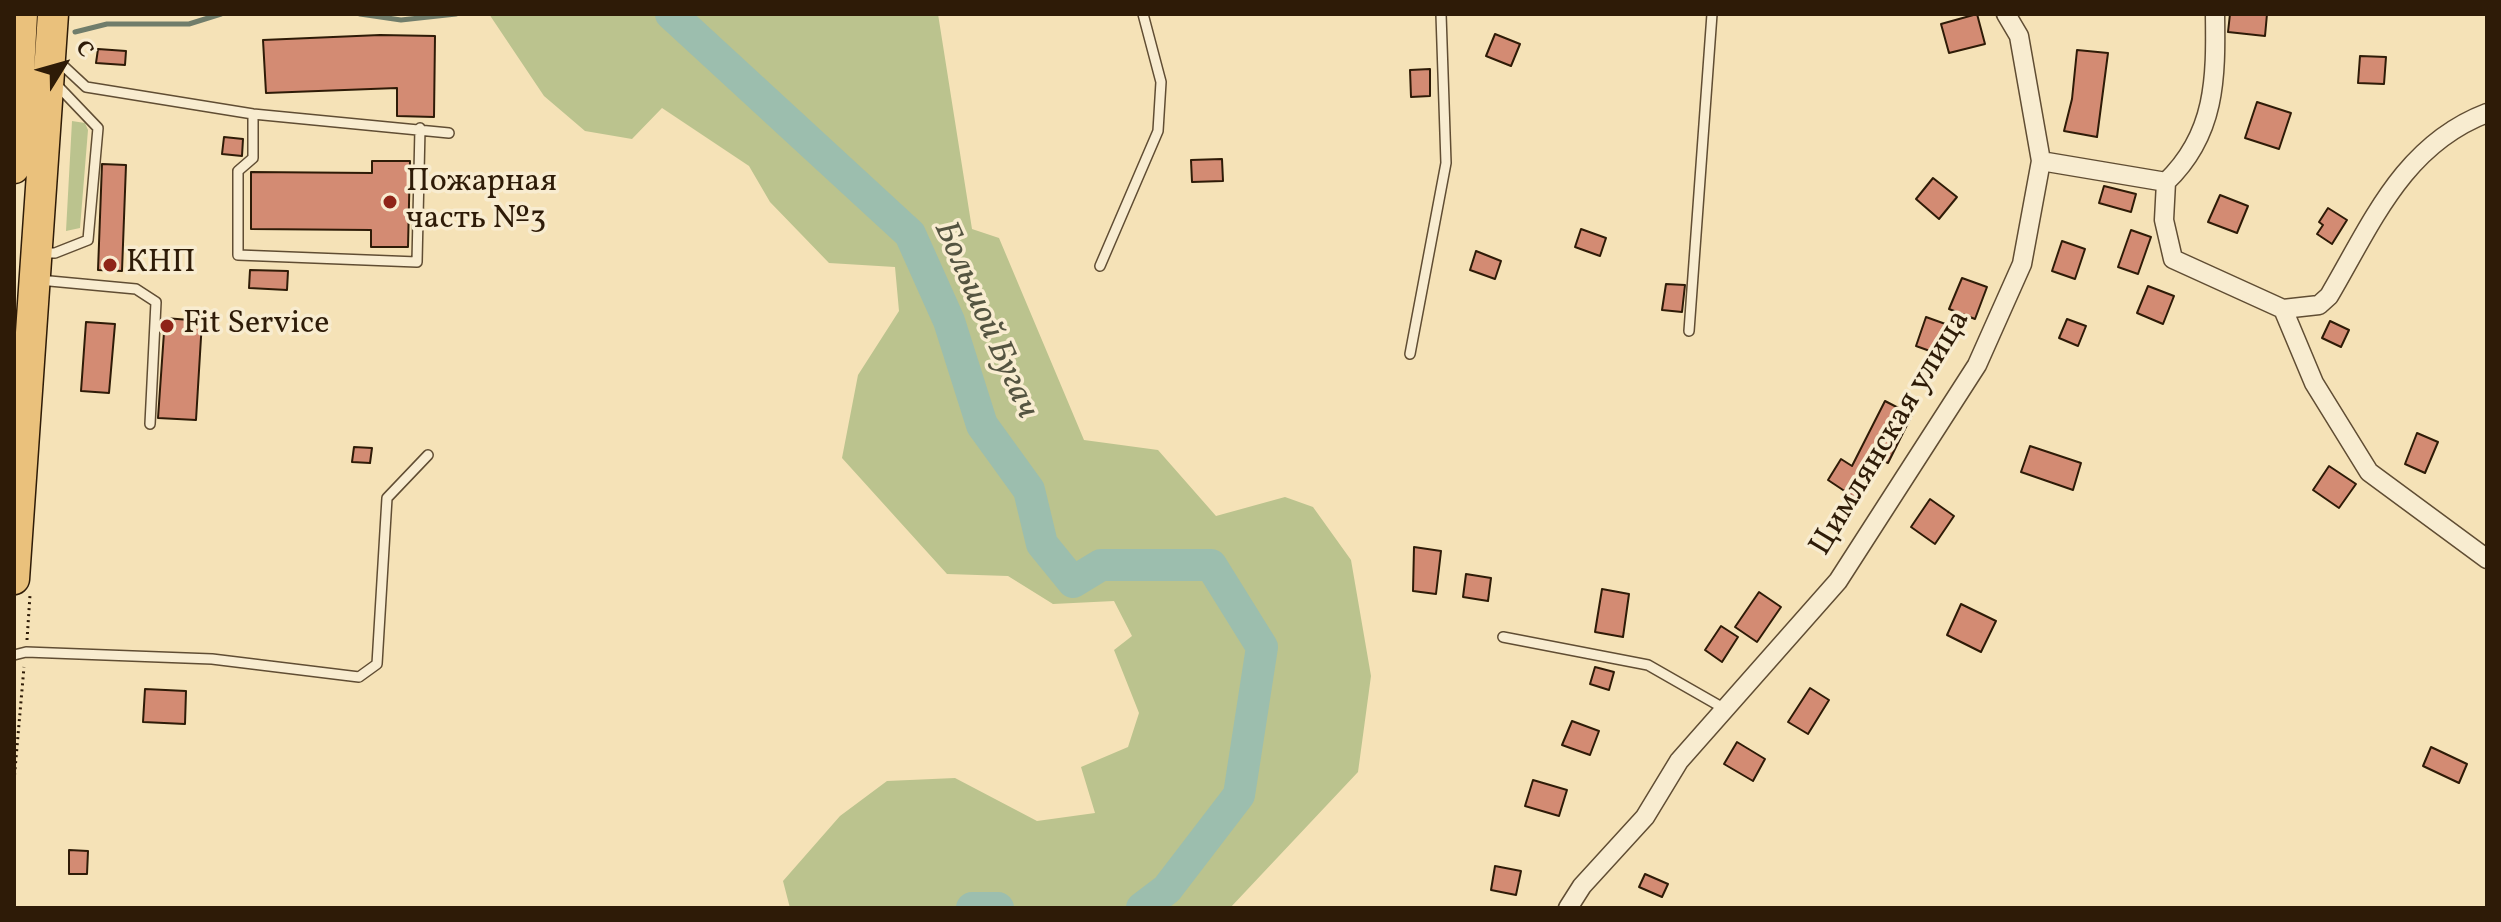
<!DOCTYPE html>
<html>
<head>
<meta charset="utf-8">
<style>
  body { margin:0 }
  #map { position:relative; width:2501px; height:922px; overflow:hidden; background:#f5e2b7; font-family:Vollkorn,serif }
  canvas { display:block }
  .frame { position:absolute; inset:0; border:16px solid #2e1b07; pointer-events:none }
  .north { position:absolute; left:24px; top:24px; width:80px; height:80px; -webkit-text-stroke:6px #f8ecd0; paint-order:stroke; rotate:53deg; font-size:22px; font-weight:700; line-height:32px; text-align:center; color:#2e1b07 }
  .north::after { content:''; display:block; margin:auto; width:28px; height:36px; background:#2e1b07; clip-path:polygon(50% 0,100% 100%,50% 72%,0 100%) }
</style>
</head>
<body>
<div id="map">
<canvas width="2501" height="922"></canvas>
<div class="frame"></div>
<div class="north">С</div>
</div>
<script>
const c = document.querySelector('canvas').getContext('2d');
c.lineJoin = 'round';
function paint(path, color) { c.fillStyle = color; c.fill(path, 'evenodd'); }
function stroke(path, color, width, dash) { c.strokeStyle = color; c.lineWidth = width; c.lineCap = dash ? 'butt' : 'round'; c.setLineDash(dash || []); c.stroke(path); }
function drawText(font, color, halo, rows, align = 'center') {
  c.font = font + ' Vollkorn,serif'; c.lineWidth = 7; c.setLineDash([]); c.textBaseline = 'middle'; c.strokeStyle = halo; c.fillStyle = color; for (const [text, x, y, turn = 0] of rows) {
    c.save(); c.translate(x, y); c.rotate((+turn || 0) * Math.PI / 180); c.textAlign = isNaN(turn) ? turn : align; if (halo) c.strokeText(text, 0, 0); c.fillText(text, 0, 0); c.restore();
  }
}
paint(new Path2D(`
  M489,14H938L972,229L999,238L1084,440L1158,450L1216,516L1285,497L1313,507L1351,560L1371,676L1358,772L1230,908H790L783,881L840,816L887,781L955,778L1037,821L1095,813L1081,767L1128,747L1139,713L1114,650L1132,636L1114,601L1053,604L1008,576L947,574L842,458L858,375L899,311L895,267L829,263L770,202L749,166L662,108L632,139L585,131L544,96Z
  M72,121L85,123L88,130L80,228L66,231Z`), '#bbc38e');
stroke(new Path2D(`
  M360,14L401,20L456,14
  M75,32L107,24H189L221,14`), '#707d6b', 5);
stroke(new Path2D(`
  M671,14L910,234L949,321L982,425L1029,490L1042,544L1073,582L1101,565H1211L1262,647L1239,795L1167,889L1142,908
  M972,908H998`), '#9cbeae', 32);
const building = new Path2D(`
  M1977,14L1985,44L1949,53L1941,24Z
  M2230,14H2267L2265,36L2228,32Z
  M1495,34L1520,44L1511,66L1486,56Z
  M380,35L435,36L434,117L397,116V88L266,93L263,40Z
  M98,49L126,51L125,65L96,63Z
  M2077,50L2108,53L2097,137L2064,131L2072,99Z
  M2360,56L2386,57L2384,84L2358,83Z
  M1430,69V96L1411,97L1410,70Z
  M2257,102L2291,113L2279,149L2245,138Z
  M224,137L243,139L242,156L222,154Z
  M1222,159L1223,181L1192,182L1191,160Z
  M372,161H410L408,247H371V230L251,229V172L372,173Z
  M102,164L126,165L122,271L98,270Z
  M1933,178L1957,197L1939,219L1916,199Z
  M2104,186L2136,194L2131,212L2099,203Z
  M2220,195L2248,206L2237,233L2208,222Z
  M2328,208L2347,220L2332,244L2317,234L2323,225L2319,222Z
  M1581,229L1606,238L1600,256L1575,247Z
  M2131,230L2151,237L2138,274L2118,267Z
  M2062,241L2085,249L2075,279L2052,271Z
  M1476,251L1501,261L1495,279L1470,270Z
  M250,270L288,271L287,290L249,288Z
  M1962,278L1987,287L1975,319L1949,309Z
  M1666,284L1685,285L1682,312L1662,310Z
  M2148,286L2174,296L2163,324L2137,313Z
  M1926,317L1951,326L1941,355L1916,346Z
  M165,318L202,321L196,420L158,418Z
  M2067,319L2086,326L2078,346L2059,338Z
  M2330,321L2349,330L2341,347L2322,338Z
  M86,322L115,324L109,393L81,391Z
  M1885,401L1912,415L1888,463L1884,461L1858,500L1828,480L1841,459L1852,466Z
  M2417,433L2438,442L2425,473L2405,464Z
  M2030,446L2081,463L2073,490L2021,472Z
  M354,447L372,448L370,463L352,462Z
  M2329,466L2356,484L2339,508L2313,490Z
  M1930,499L1954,516L1935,544L1911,527Z
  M1414,547L1441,551L1436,594L1413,591Z
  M1466,574L1491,578L1488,601L1463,597Z
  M1602,589L1629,594L1623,637L1595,632Z
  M1759,592L1781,607L1757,642L1735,627Z
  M1961,604L1996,621L1981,652L1947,635Z
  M1721,626L1738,637L1722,662L1705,650Z
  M1595,667L1614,672L1609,690L1590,684Z
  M1810,688L1829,700L1808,734L1788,722Z
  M145,689L186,691L185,724L143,722Z
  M1572,721L1599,731L1590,755L1562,745Z
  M1737,742L1765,759L1753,781L1724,764Z
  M2431,747L2467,764L2459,783L2423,766Z
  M1533,780L1567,790L1559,816L1525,806Z
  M69,850L88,851L87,874H69Z
  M1495,866L1521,871L1516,895L1491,890Z
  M1645,874L1668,884L1662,897L1639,887Z`);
paint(building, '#d38b73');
stroke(building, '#2e1b07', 2);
const lane = new Path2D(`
  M58,61L86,87L253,114L449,133
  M253,114V158L238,171V255L417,262L420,128
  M40,253H55L88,240L98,128L55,83
  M1100,266L1158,131L1161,82L1143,14
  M39,280L136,289L156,302L150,424
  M1689,331L1712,14
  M1410,354L1446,163L1441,14
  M1503,637L1648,665L1725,709
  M14,655L26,652L212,659L359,677L377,664L387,498L428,455`);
const street = new Path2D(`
  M2041,161L2166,182C2216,134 2216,78 2215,14
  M2166,182L2164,220L2173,259L2283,309L2319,305L2329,296C2372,223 2403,145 2487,113
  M2283,309L2314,383L2369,472L2487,559
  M1568,908L1582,886L1645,817L1679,761L1838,581L1977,365L2022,264L2041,161L2019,36L2006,14`);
const primary = new Path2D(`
  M14,168L22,14
  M14,579L53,14`);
stroke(lane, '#604d33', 12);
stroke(street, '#604d33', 21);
stroke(primary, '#2e1b07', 33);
stroke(new Path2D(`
  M27,640L30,595
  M14,781L24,667`), '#2e1b07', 3, [2, 4]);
stroke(lane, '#f8ecd0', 9);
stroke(street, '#f8ecd0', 18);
stroke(primary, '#eac17c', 30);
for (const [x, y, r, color] of [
  [390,202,8,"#8f2418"],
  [110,265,8,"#8f2418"],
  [167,326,8,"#8f2418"]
]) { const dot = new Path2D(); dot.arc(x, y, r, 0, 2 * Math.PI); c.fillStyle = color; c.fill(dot); stroke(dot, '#f8ecd0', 3); }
drawText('32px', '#2e1b07', '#f8ecd0', [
  ["Пожарная",406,184],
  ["часть №3",406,221],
  ["КНП",126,265],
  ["Fit Service",183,326]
], 'left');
drawText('32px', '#2e1b07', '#f8ecd0', [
  ["Цимлянская улица",1892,434,-59]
]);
drawText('italic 34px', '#545441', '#f8ecd0', [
  ["Большой Бугач",984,321,66]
]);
</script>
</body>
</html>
